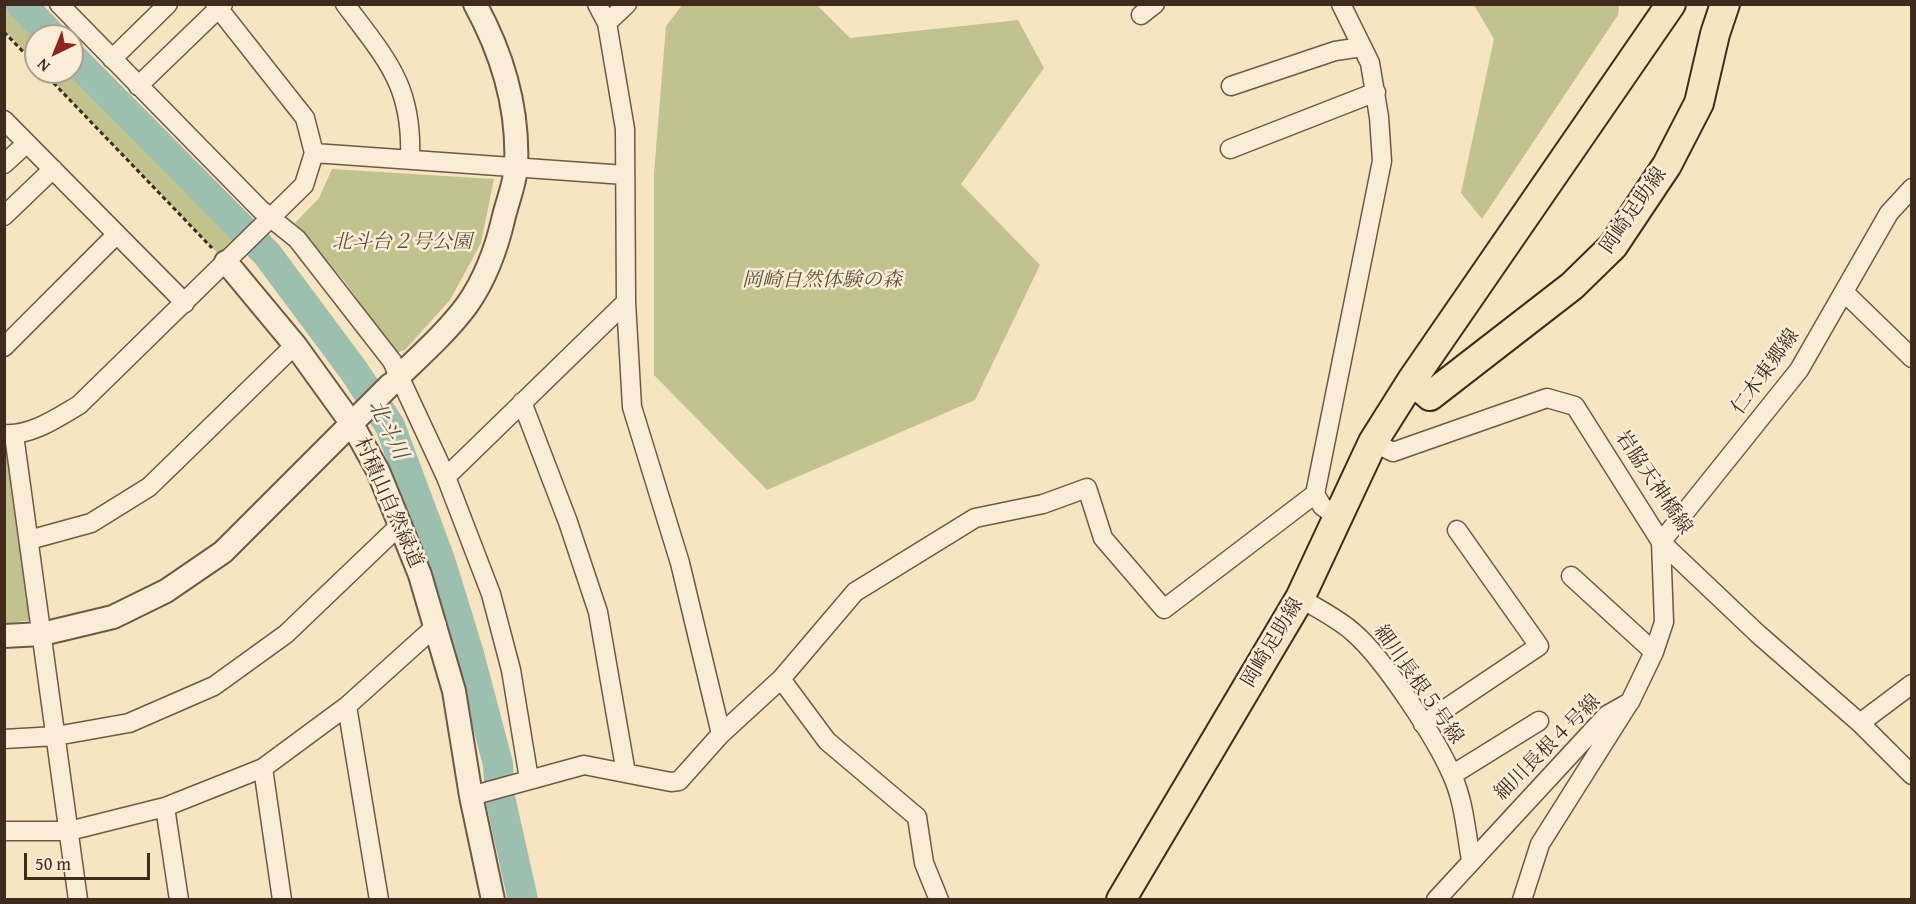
<!DOCTYPE html>
<html>
<head>
<meta charset="utf-8">
<style>
  body { margin:0 }
  #map { position:relative; width:1916px; height:904px; overflow:hidden; background:#f7e4c1; font-family:"Gentium Book Plus",serif }
  canvas { display:block }
  .frame { position:absolute; inset:0; border:6px solid #402a1d; pointer-events:none }
  .north { position:absolute; left:24px; top:24px; width:60px; height:60px; box-sizing:border-box; background:#faedd7; border:2px solid #b09f8d; border-radius:50%; rotate:223deg; font-size:16px; font-weight:700; line-height:24px; text-align:center; color:#402a1d }
  .north::after { content:''; display:block; margin:auto; width:21px; height:27px; background:#8f2418; clip-path:polygon(50% 0,100% 100%,50% 72%,0 100%) }
  .scale { position:absolute; left:24px; top:853px; width:126px; height:27px; box-sizing:border-box; border:3px solid #402a1d; border-top:0; padding-left:8px; font-size:18px; line-height:21px; white-space:nowrap; color:#402a1d; -webkit-text-stroke:4px #faedd7; paint-order:stroke }
</style>
</head>
<body>
<div id="map">
<canvas width="1916" height="904"></canvas>
<div class="frame"></div>
<div class="north">N</div>
<div class="scale">50 m</div>
</div>
<script>
const c = document.querySelector('canvas').getContext('2d');
c.lineJoin = 'round';
function paint(path, color) { c.fillStyle = color; c.fill(path, 'evenodd'); }
function stroke(path, color, width, dash) { c.strokeStyle = color; c.lineWidth = width; c.lineCap = dash ? 'butt' : 'round'; c.setLineDash(dash || []); c.stroke(path); }
function drawText(font, color, halo, rows, align = 'center') {
  c.font = font + ' "Gentium Book Plus","Noto Serif JP",serif'; c.lineWidth = 5; c.setLineDash([]); c.textBaseline = 'middle'; c.strokeStyle = halo; c.fillStyle = color; for (const [text, x, y, turn = 0] of rows) {
    c.save(); c.translate(x, y); c.rotate((+turn || 0) * Math.PI / 180); c.textAlign = isNaN(turn) ? turn : align; if (halo) c.strokeText(text, 0, 0); c.fillText(text, 0, 0); c.restore();
  }
}
paint(new Path2D(`
  M5,4L17,5L47,36H36V64L5,31Z
  M683,4L817,5L850,38L1018,20L1044,68L961,184L1040,265L975,400L767,490L654,375V173L666,26Z
  M1474,5H1619L1618,15L1482,219L1461,193L1494,39Z
  M72,62L246,242L226,262L44,72H72Z
  M332,169L494,179L481,243L450,300L405,350L396,353L345,282L295,223L319,198Z
  M4,443H7L31,620L5,624Z`), '#c2c28f');
stroke(new Path2D(`
  M21,4L52,36
  M72,57L267,254L354,371L390,426L440,560L469,654L498,764L500,797L523,900`), '#9dbfb0', 30);
const minor = new Path2D(`
  M59,4L261,210L297,239L392,361L446,477L491,594L511,670L529,779
  M345,4C387,60 413,86 410,159
  M597,4L607,23L625,129L626,302L632,407L680,563L721,734
  M1141,15L1155,4
  M607,23L627,4
  M112,59L168,4
  M138,86L223,4
  M1231,86L1335,51L1362,47
  M4,120L185,303
  M1230,149L1376,92
  M314,153L625,175
  M4,164L27,143
  M4,216L53,169
  M1844,292L1912,358
  M4,347L117,234
  M522,402L568,522L598,612L626,773
  M4,434C31,436 57,418 79,405L304,185L314,153L305,118L215,4
  M14,435L78,900
  M1373,442L1393,452L1547,398L1575,406L1661,542L1758,634L1860,723L1912,775
  M446,477L626,302
  M1337,517L1322,506L1315,494L1382,161L1379,117L1370,63L1341,4
  M29,540L91,523L149,487L295,345
  M1661,542L1799,370L1889,213L1912,188
  M1571,576L1654,652
  M1300,598C1318,609 1339,619 1354,633C1384,659 1436,738 1452,775C1464,801 1466,832 1471,860
  M781,679L827,741L917,817L924,863L939,900
  M347,706L379,900
  M1860,723L1912,684
  M1423,724L1539,646L1457,530
  M4,739L56,736L129,723L214,686L286,634L400,525
  M263,768L282,900
  M1452,775L1539,721
  M471,796L584,765L671,782L679,781L721,734L781,679L855,592L975,518L1043,504L1087,488L1103,538L1164,609L1315,494
  M165,807L179,900
  M4,831H69L165,807L263,768L347,706L437,625
  M1436,900L1607,715L1630,702L1654,652L1664,622L1661,542
  M1522,900L1540,844L1629,703`);
const tertiary = new Path2D(`
  M226,262L295,345L352,424L378,471L400,525L420,575L454,691L471,796L493,900
  M397,378C421,355 447,332 467,305C486,278 497,247 504,216C508,200 515,183 516,167C519,108 503,55 475,4
  M4,636L42,634L113,617L166,591L223,552L390,385`);
const primary = new Path2D(`
  M1412,380L1671,4
  M1121,900L1300,598L1373,442L1412,380L1430,396L1572,286L1613,246L1667,165L1699,103L1715,34L1725,4`);
stroke(minor, '#6e5846', 21);
stroke(tertiary, '#6e5846', 26);
stroke(primary, '#402a1d', 32);
stroke(new Path2D(`
  M4,32L36,65
  M43,72L212,248`), '#402a1d', 3, [4.5, 3]);
stroke(minor, '#faedd7', 18);
stroke(tertiary, '#faedd7', 22);
stroke(primary, '#f7e4c1', 28);
drawText('20px', '#402a1d', '#faedd7', [
  ["岡崎足助線",1634,211,-55],
  ["仁木東郷線",1766,372,-54],
  ["岩脇天神橋線",1653,483,56],
  ["村積山自然緑道",388,503,66],
  ["岡崎足助線",1273,643,-59],
  ["細川長根５号線",1418,685,55],
  ["細川長根４号線",1548,748,-45]
]);
drawText('italic 20px', '#60503a', '#faedd7', [
  ["北斗台２号公園",402,243],
  ["岡崎自然体験の森",822,281]
]);
drawText('italic 21px', '#574f42', '#faedd7', [
  ["北斗川",387,430,64]
]);
</script>
</body>
</html>
